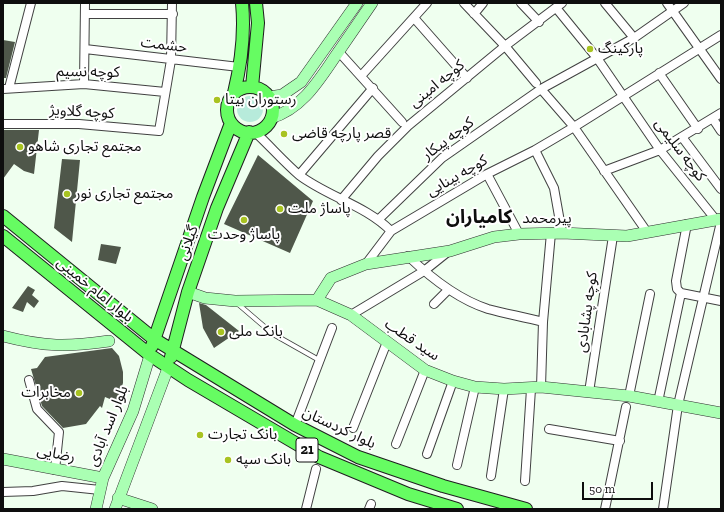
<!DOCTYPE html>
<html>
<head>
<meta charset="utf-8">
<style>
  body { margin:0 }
  #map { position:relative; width:724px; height:512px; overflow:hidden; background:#efffef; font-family:"Zilla Slab",serif }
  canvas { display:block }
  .frame { position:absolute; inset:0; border:4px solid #0e0e0e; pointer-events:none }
  .scale { position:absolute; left:582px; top:482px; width:71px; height:18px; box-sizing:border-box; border:2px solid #0e0e0e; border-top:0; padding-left:5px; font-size:12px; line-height:14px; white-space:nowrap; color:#0e0e0e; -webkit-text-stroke:3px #fff; paint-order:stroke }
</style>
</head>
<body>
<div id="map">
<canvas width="724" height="512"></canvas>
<div class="frame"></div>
<div class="scale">50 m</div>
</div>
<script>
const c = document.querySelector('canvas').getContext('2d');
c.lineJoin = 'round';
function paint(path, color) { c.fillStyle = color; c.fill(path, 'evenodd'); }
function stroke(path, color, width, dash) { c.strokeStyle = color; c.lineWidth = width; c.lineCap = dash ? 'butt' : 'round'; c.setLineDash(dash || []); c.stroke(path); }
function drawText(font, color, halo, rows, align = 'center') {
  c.font = font + ' "Zilla Slab","Noto Sans Arabic",serif'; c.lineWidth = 4; c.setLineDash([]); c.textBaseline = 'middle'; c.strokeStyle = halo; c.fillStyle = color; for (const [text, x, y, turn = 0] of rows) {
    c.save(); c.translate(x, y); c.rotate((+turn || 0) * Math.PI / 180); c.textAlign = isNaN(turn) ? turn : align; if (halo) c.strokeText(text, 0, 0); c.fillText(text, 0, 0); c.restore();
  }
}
paint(new Path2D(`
  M237 109a13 13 0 1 1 26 0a13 13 0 1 1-26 0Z`), '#b7ebdb');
paint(new Path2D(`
  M3,40L15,42L6,78H3Z
  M3,130H39L34,174L24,171L14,164L3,179Z
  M258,155L313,201L290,253L224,224Z
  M62,159L80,160L72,242L54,228Z
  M101,244L121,247L116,264L98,260Z
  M28,286L35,290L32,295L39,301L34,308L27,302L23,312L12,308Z
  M199,303L206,305L239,331L214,348L203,328Z
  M112,348L119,356L123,372V383L117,402L105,397L102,408L100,406L86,424L63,428L42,406L31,369L37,368L45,357Z`), '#4f574a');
const lane = new Path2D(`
  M238,304L273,334L319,360`);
const street = new Path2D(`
  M464,3L505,46L536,83
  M521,3L539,22
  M605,3L634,38
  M667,3L721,79
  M557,9L597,58L660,150L716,220
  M85,14H173
  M474,14L483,3
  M415,19L467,78
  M85,49L239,67
  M338,51L402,122
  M659,73L698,129
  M361,76L427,3
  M84,84L85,3
  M9,88L31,3
  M3,89L84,84L165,92
  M541,89L574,127L647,232
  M713,119L721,131
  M3,124H79L159,131L171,60L172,3
  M255,132C270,146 284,162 299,175C328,197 365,205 391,231
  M682,137L721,189
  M535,150L554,188L562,233
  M604,171L660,150L721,113
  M487,174L519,234
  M299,175L373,88
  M341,200L378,156L408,126L505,46L562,3
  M379,219L442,158L541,89L634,38L684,3
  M687,224L676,281L677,289L681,293L721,301
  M408,256C431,278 457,299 488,309C506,314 525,317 543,322
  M366,264L391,231L487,174L535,150L574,127L721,35
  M434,304L448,290
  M351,315L424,271L449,251
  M29,380L37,409L59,432L55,470
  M541,387L543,322L551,233
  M589,392L613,236
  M629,396L650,294
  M658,402L681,293
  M295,425L332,328
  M353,428L387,342
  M549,429L620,441
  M396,444L425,370
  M427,454L453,381
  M457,465L475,387
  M491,476L504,389
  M525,481L531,389
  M3,492L33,491L62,486L100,490
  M306,509L316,469
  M369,509L371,504
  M605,509L626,407
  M663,509L678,405L721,222`);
const secondary = new Path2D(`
  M269,97L282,95L301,82L357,3
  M271,118C304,108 320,78 339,51C350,35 361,19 372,3
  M188,292L205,298L235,301L317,300L351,315L425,370L453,381L475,387L504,389L541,387L629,396L721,413
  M317,300L331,278L366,264L450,251L494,237L519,234L562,233L627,236L721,219
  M3,336C45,347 67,347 109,341
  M3,459L103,478
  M118,498L152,509
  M96,509L103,478L133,411L150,355
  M115,509L168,368`);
const primary = new Path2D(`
  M252,87L258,23L256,3
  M227 110a23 23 0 1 1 46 0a23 23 0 1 1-46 0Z
  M234,93C241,64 245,33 242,3
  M3,216L154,339L295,425L358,457L443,486L526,509
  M3,236L150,355L188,380L319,457L408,494L457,509
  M152,346L203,197L231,123
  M171,357L188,292L217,208L249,132`);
stroke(lane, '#414141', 5.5);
stroke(street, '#414141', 10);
stroke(secondary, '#303030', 12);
stroke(primary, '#1f1f1f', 14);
stroke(lane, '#fff', 4);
stroke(street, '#fff', 8);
stroke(secondary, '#aaffb3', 11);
stroke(primary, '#66fc62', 12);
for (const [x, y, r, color] of [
  [590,49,4,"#a8c321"],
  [217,100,4,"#a8c321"],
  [284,134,4,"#a8c321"],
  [20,147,4,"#a8c321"],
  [67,194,4,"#a8c321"],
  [280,209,4,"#a8c321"],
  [244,220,4,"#a8c321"],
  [221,332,4,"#a8c321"],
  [79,393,4,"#a8c321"],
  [200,435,4,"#a8c321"],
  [228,460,4,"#a8c321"]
]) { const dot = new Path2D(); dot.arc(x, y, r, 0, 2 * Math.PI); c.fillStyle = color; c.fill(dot); stroke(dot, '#fff', 1.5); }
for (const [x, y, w] of [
  [307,450,22]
]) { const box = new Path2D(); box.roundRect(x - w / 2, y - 12, w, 24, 3); c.fillStyle = '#fff'; c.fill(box); stroke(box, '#0e0e0e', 1); }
drawText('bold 14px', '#0e0e0e', null, [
  ["21",307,450]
]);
drawText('15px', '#0e0e0e', '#fff', [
  ["حشمت",164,45,7],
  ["کوچه نسیم",88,72,1],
  ["کوچه امینی",437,84,-39],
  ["کوچه گلاویژ",82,112,3],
  ["کوچه پیکار",448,139,-37],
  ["کوچه سلیمی",680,150,53],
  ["کوچه بینایی",457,176,-30],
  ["پیرمحمد",547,219],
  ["گیلانی",188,243,-71],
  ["بلوار امام خمینی",95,290,39],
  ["کوچه پشابادی",587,312,-82],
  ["سید قطب",412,340,34],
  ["بلوار اسد آبادی",108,426,-68],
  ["بلوار کردستان",339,428,25],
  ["رضایی",56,454,11]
]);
drawText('15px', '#0e0e0e', '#fff', [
  ["پارکینگ",598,49],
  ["رستوران بیتا",225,100],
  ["قصر پارچه قاضی",292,134],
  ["مجتمع تجاری شاهو",28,147],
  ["مجتمع تجاری نور",75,194],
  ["پاساژ ملت",288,209],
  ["پاساژ وحدت",244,235,"center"],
  ["بانک ملی",229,332],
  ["مخابرات",71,393,"right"],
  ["بانک تجارت",208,435],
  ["بانک سپه",236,460]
], 'left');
drawText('bold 19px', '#0e0e0e', '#fff', [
  ["کامیاران",479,218]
]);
</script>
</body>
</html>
